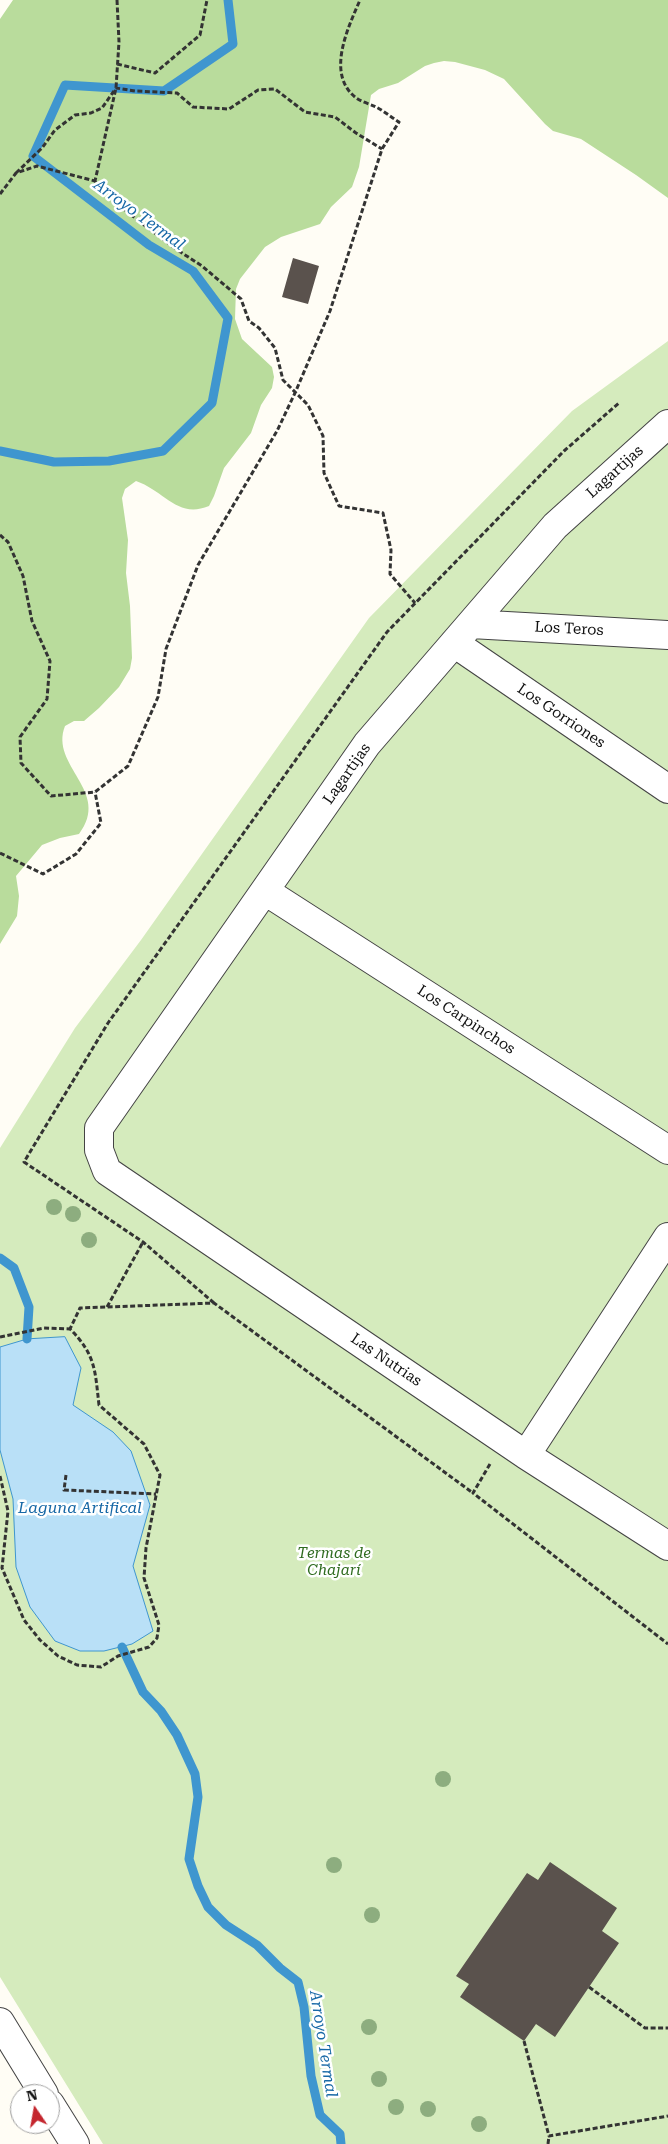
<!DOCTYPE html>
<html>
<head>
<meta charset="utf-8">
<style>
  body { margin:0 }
  #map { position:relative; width:668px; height:2144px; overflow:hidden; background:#fffdf5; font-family:"Roboto Serif",serif }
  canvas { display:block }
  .north { position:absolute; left:10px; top:2084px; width:50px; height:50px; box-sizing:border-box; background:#fff; border:1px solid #a0a0a0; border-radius:50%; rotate:348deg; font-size:14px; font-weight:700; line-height:20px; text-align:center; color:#111 }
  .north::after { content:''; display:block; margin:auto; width:18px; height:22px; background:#c4262e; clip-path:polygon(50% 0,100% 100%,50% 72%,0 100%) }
</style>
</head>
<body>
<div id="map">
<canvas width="668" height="2144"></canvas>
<div class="north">N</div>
</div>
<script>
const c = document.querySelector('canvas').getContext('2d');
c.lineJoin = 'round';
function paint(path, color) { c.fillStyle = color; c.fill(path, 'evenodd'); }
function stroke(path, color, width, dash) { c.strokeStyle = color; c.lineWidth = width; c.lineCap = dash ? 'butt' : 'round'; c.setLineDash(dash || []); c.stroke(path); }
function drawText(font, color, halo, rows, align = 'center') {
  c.font = font + ' "Roboto Serif",serif'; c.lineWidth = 5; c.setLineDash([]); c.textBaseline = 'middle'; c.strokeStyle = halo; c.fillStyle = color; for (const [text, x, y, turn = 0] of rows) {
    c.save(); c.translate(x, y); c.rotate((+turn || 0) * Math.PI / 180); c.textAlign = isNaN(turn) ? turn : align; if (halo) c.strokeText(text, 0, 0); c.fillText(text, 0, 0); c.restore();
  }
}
paint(new Path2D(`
  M668,341V2144H103L0,1977V1148L75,1028L141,940L369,618L572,411Z`), '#d5ebbd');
paint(new Path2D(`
  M13,0H668V198L636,175L581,139L553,131L545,124L504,79L485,70L455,62L444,61L434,63L425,66L398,83L379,89L371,95L359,167L352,187L331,207L320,224L281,237L265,247L240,279L236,289L235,319L242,339L272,367L274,377L272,388L261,405L251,433L224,468L214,496L209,506C177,519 165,491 136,481L125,489L122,498L128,540L126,573L130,606L132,658L130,669L119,687L99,708L84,721H74L65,726C49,766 112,791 79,834L60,838L42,845L16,876L19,896L17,916L0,944V19Z`), '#b9dc9c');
const water = new Path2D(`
  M65,1337L81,1368L73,1405L113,1432L131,1451L150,1505L133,1566L153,1631L132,1644L104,1651H80L55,1641L30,1607L16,1567L13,1499L0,1450V1347L27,1339Z`);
paint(water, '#b9e0f7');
stroke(water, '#3f96cf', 1);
stroke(new Path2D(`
  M0,451L54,462L109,461L163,451L212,403L228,318L193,271L149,245L33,156L65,85L164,91L233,44L228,0
  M0,1258L14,1268L29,1307L27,1339
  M122,1647L143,1692L161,1711L177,1735L195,1774L198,1797L189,1859L198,1886L208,1907L226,1925L257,1945L280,1968L298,1982L304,2007L311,2076L320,2115L340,2134L341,2144`), '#3f96cf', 9);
paint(new Path2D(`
  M293,258L319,266L308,304L282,297Z
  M550,1862L617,1908L602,1931L619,1943L555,2037L536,2024L524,2041L460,1997L469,1984L456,1976L527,1873L538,1880Z`), '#5a524d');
const minor = new Path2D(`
  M668,424L555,526L367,744L99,1128V1150L107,1171L526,1455L668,1546
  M471,624L668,635
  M454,643L668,789
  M265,891L668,1150
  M526,1455L668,1237
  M0,2022L44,2094
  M50,2104L75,2144`);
stroke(minor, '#444', 30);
stroke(new Path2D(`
  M117,0L119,42L116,88L95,181L101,190L140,222L179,251L202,266L241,299L249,321L259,328L275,348L283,380L308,405L323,436L324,473L339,506L383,513L391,550L390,574L415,603
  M117,64L155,73L200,35L207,0
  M16,173L42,148L55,130L75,115L91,113L102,108L116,88L135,91L177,93L193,107L229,109L258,90L275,89L305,112L335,117L356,133L382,149
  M0,194L16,173L37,166L95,181
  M0,535L8,542L23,576L32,621L50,661L47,699L20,737L21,763L51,796L95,792L128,766L158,697L166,649L198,565L277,431L295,393L330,311L382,149L399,122C391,117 384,111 376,107C370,104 361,102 355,97C326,73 348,28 360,0
  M0,853L43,874L76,854L101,823L95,792
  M214,1303L143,1242L24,1162L108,1023L387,632L564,451L620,402
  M107,1307L143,1242
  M0,1337L44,1328L70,1329
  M490,1464L473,1493L668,1644
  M66,1475L64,1490L156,1494
  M0,1476L8,1511L2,1568L24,1620L40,1640L58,1656L77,1665L101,1667L118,1656L149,1647L157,1638L159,1625L144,1578L146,1548L160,1475L144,1444L99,1405C95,1371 96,1355 70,1329L80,1308L214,1303L473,1493
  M589,1987L645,2028H668
  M524,2041L549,2136L668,2116
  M548,2144L549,2136`), '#333', 3, [5, 2.5]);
stroke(minor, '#fff', 28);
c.fillStyle = '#8dad7f';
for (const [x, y] of [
  [54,1207],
  [73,1214],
  [89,1240],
  [443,1779],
  [334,1865],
  [372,1915],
  [369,2027],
  [379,2079],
  [396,2107],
  [428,2109],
  [479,2124]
]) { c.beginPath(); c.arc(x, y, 8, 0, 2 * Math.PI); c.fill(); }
drawText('15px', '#111', '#fff', [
  ["Lagartijas",615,472,-42],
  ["Los Teros",569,629,3],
  ["Los Gorriones",561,716,34],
  ["Lagartijas",347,774,-55],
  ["Los Carpinchos",466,1020,33],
  ["Las Nutrias",386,1360,34]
]);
drawText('italic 15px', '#2f6b1f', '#fff', [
  ["Termas de",334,1554],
  ["Chajarí",334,1571]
]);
drawText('italic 16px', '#1768a6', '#fff', [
  ["Arroyo Termal",139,215,36],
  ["Laguna Artifical",80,1508],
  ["Arroyo Termal",323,2044,81]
]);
</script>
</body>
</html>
